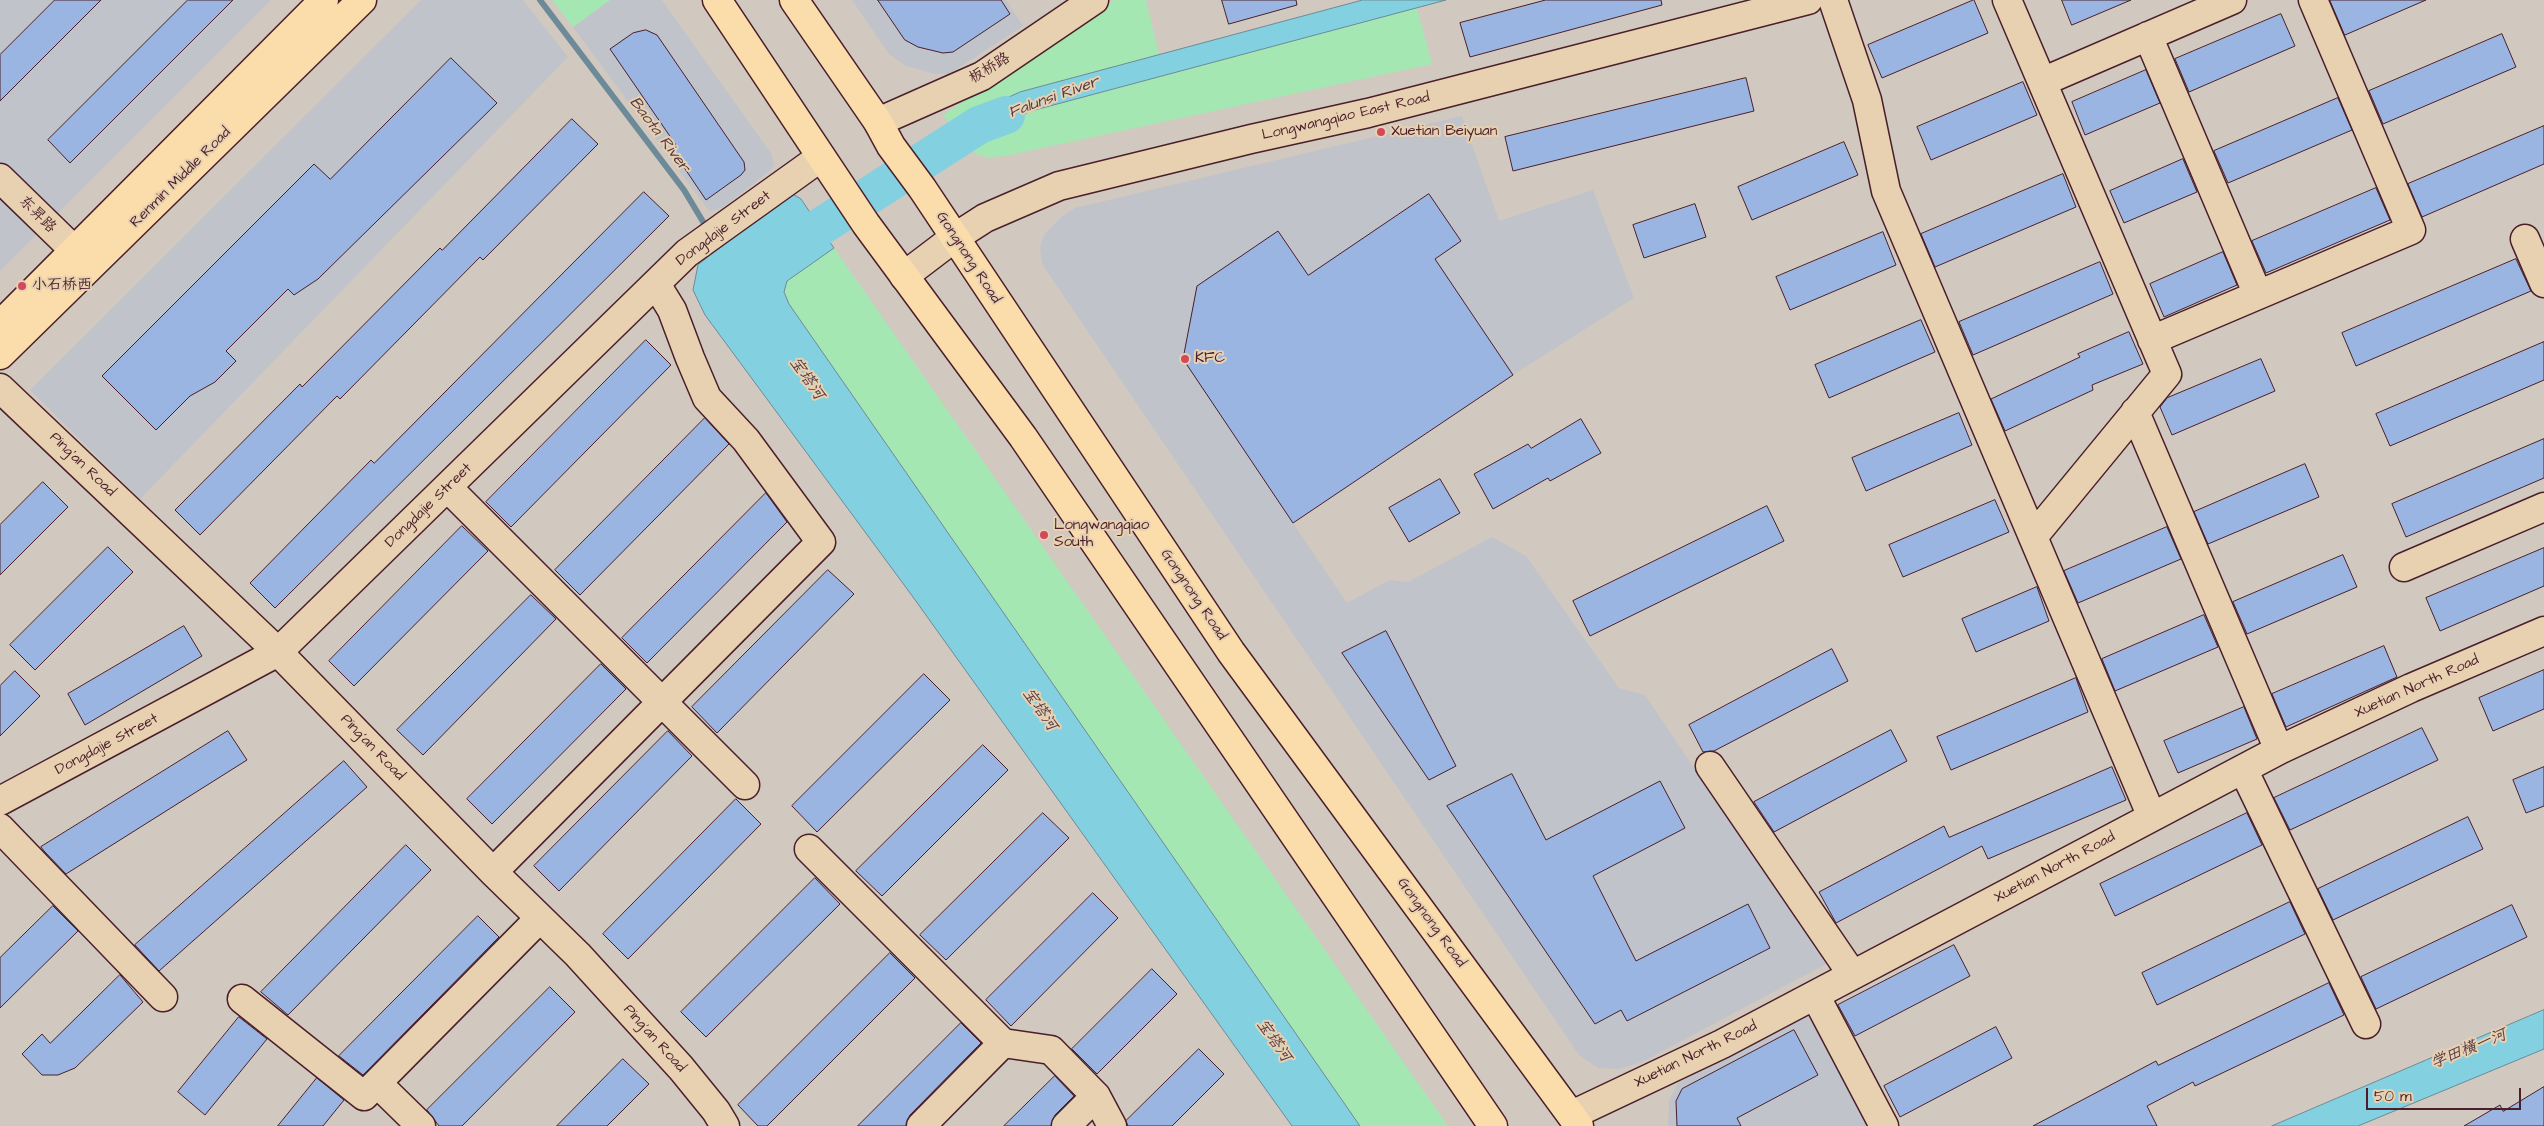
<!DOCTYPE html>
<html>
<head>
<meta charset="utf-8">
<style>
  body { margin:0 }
  #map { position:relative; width:2544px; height:1126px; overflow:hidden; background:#d1c9bf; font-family:"Architects Daughter",sans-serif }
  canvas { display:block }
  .scale { position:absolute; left:2366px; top:1088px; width:155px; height:22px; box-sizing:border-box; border:2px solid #4a1f2b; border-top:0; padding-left:6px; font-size:15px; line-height:18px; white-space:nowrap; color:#4a1f2b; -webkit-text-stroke:4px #e8d1b1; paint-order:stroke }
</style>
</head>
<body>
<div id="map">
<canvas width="2544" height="1126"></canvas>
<div class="scale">50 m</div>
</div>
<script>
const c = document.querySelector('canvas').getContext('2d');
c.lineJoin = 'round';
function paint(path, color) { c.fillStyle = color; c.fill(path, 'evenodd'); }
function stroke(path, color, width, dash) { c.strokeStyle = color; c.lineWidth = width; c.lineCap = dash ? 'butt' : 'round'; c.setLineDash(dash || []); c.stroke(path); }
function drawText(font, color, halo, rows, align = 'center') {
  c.font = font + ' "Architects Daughter","LXGW WenKai TC",sans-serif'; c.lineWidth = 4; c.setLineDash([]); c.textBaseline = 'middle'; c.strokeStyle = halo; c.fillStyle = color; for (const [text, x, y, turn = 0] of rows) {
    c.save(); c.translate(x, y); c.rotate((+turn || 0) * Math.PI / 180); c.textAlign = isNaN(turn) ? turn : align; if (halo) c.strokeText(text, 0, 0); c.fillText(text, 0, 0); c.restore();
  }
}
paint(new Path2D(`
  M0,0H271L0,271Z
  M421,0H523L568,57L140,499L30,390Z
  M610,0H662L772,155L774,164L771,170L722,208L709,211L573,27Z
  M852,0H1006L1023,26L949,74H935L906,66L889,54Z
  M1462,116L1499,221L1593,190L1634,298L1513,375L1293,523L1347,603L1390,580L1408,582L1492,537L1526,556L1619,688L1645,695L1826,964L1642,1062L1619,1069L1598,1068L1579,1055L1042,264L1040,247L1045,234L1060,218L1075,208Z
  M1810,1015L1870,1126H1668L1669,1101L1678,1083Z`), '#c0c3c9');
paint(new Path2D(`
  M552,0H610L573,27Z
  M1114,0H1146L1159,55L1020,92L950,124L943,115Z
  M1417,8L1432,64L1005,156C983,158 979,158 963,143L1031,111Z
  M834,248L1448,1126H1360L789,304L784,292L787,281Z`), '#a4e7b2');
const water = new Path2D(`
  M1363,0H1446L1031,111L963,143L950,124L1020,92Z
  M791,193L801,199L834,248L787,281L784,292L789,304L1360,1126H1292L913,597L705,315L693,290L698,265Z
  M2544,1010V1049L2358,1126H2272Z`);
paint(water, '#83d1e0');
stroke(water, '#6c8a98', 1);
stroke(new Path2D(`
  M540,0L684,190L708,230`), '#6c8a98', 6);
stroke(new Path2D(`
  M780,258L792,245L979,125L1006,115`), '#83d1e0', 38);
const building = new Path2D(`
  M55,0H101L0,101V55Z
  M188,0H233L70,163L48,140Z
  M878,0H1001L1010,14L953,52L943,53L918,47L905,40Z
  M1222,0H1296L1297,5L1229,24Z
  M1546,0H1661L1662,5L1470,57L1460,23Z
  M1974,0L1988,33L1882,78L1868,45Z
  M2062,0H2131L2072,25Z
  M2330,0H2426L2345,35Z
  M2281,14L2295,46L2189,92L2175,59Z
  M646,30L657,35L744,162L745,170L741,175L706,200L671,148L676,145L610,49L633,33Z
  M2502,34L2516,67L2383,124L2369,91Z
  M451,58L497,103L318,279L294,295L288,289L226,351L236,361L215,382L190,396L156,430L102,376L314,164L330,179Z
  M2146,70L2160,103L2085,135L2072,102Z
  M1746,78L1754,111L1513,171L1505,137Z
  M2023,82L2037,115L1931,160L1917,127Z
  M2338,98L2352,130L2228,183L2214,151Z
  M572,119L598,144L483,260L480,257L340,399L337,396L200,535L175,510L300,384L302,387L440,248L442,250Z
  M2544,126V164L2422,217L2408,184Z
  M1844,142L1858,175L1752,220L1738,187Z
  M2183,159L2197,192L2124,223L2110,191Z
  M2063,174L2076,207L1935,267L1921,234Z
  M2376,188L2390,220L2266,273L2252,241Z
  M644,192L669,216L275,608L250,583L371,460L374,463Z
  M1429,194L1461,241L1435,259L1513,375L1293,523L1183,359L1197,286L1278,231L1308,275Z
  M1695,204L1706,237L1644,258L1633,225Z
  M1883,232L1896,265L1790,310L1776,277Z
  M2223,252L2237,285L2164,317L2150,284Z
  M2516,259L2531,291L2356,366L2342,333Z
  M2100,262L2113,294L1973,355L1959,322Z
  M1921,320L1935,352L1829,398L1815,365Z
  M2129,332L2143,364L2092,385L2093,390L2005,431L1991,399L2080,357L2078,354Z
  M646,340L671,365L511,527L486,502Z
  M2544,342V380L2390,446L2376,414Z
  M2261,359L2275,391L2172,435L2160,407L2167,398Z
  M1959,413L1972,445L1866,491L1852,458Z
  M705,418L729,444L580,595L555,570Z
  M1581,419L1601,453L1550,481L1548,478L1493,509L1474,474L1528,444L1531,448Z
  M2544,439V478L2406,537L2392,504Z
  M2305,464L2319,497L2208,544L2194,512Z
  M1440,479L1460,513L1409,542L1389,508Z
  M43,482L68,507L0,575V525Z
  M766,493L787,522L647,663L622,638Z
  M1995,500L2009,532L1903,577L1889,545Z
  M1767,506L1784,541L1590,636L1573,601Z
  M462,526L488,551L354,686L329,661Z
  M2167,527L2181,559L2078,603L2064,571Z
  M108,547L133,572L35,670L10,645Z
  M2544,548V586L2440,631L2426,598Z
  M2343,555L2357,587L2247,634L2233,602Z
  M828,570L854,594L717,733L692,707Z
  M2037,587L2049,621L1976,652L1962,619Z
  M531,595L556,619L423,755L397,730Z
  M2204,615L2218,647L2115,691L2102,659Z
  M184,626L202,656L85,725L68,694Z
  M1386,631L1456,766L1429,780L1342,653Z
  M2384,646L2397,677L2286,727L2272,694Z
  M1832,649L1848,681L1714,751L1703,752L1689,725Z
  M601,664L626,689L492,824L467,799Z
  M2544,670V709L2493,731L2479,698Z
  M15,671L40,696L0,736V686Z
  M924,674L950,700L817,832L792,806Z
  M2076,678L2088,712L1951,770L1937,737Z
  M2244,707L2257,739L2178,773L2164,741Z
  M2422,728L2438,760L2290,830L2274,798Z
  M1891,730L1907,761L1774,832L1754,802Z
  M228,731L247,760L66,874L44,851L41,847Z
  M668,731L692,756L559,891L534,866Z
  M983,745L1008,770L882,896L856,871Z
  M344,761L367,787L159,971L135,945Z
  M2112,767L2126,800L1988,859L1982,846L1836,923L1819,892L1944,826L1949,837Z
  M2544,767V806L2526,813L2513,780Z
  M1512,774L1546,840L1660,781L1685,828L1593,876L1636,961L1748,904L1770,948L1627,1021L1621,1010L1595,1024L1447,806Z
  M736,799L761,824L628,959L603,934Z
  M1043,813L1069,838L946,960L920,935Z
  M2247,813L2262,845L2115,916L2100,884Z
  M2468,817L2483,849L2333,920L2318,889Z
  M406,845L431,870L288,1015L261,992Z
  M815,878L840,904L706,1037L681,1012Z
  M1093,893L1118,918L1011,1026L986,1000Z
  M2290,902L2305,934L2157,1005L2142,973Z
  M2512,905L2527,937L2376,1009L2361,977Z
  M53,906L78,931L0,1008V958Z
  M478,916L499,937L363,1075L339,1056Z
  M1954,945L1970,976L1855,1036L1838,1005Z
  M890,953L915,978L767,1126H758L738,1105Z
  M1152,969L1177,994L1097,1074L1072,1049Z
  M120,975L143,1002L75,1068L58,1075H42L22,1054L42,1034L50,1043Z
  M2329,983L2344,1015L2195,1086L2193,1082L2147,1106L2157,1126H2033L2156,1061L2158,1065Z
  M550,987L575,1012L462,1126H439L427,1110Z
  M239,1017L267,1039L205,1115L178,1092Z
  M961,1023L981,1043L910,1115L906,1126H858Z
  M1996,1027L2012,1058L1900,1117L1884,1086Z
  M1794,1030L1818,1075L1737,1118L1741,1126H1677L1676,1101L1682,1089Z
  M1199,1049L1224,1074L1172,1126H1128L1126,1121Z
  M623,1059L649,1084L607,1126H557Z
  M1055,1076L1074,1096L1055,1115L1051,1126H1004Z
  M317,1078L344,1100L323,1126H278Z
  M2544,1087V1126H2464L2500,1105L2503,1111Z`);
paint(building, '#9ab5e1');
stroke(building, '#4a1f2b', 1);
const minor = new Path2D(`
  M1833,0L1867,100L1886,191L2152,817
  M2007,0L2167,374L2033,537
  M2148,36L2258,295
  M2042,82L2232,0
  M878,122L982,76L1094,0
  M0,178L75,251
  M2525,239L2544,283
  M904,276L954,238L985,218L1059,186L1251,139L1368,113L1808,0
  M2152,340L2411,230L2313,0
  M0,388L278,652L493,872L578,955L681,1068L716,1111L725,1126
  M2135,412L2279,750
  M448,488L745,785
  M2404,567L2544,507
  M1710,766L1852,974
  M2243,769L2366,1024
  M0,801L278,652L687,253L821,157
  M0,828L163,997
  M809,849L1003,1043L1051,1050L1096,1096L1112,1126
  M493,872L821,542L746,440L707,398L690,358L672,310L656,284
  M1815,995L1884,1126
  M242,999L364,1096L540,918
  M377,1083L421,1126
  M1572,1115L1722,1044L2279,750L2411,688L2544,631
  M921,1126L1003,1043
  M1066,1126L1096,1096`);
const major = new Path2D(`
  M717,0L866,224L1023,437L1493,1126
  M794,0L878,122L891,146L922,188L1231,652L1579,1126
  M0,325L324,0
  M0,355L362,0`);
stroke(minor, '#4a1f2b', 31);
stroke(major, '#4a1f2b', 31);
stroke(minor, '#e8d1b1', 28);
stroke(major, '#fbddab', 28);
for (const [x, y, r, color] of [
  [1381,132,5,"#d1495b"],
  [22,286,5,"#d1495b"],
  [1185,359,5,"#d1495b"],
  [1044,535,5,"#d1495b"]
]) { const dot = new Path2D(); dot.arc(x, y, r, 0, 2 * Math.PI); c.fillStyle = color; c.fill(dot); stroke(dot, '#e8d1b1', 2); }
drawText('15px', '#4a1f2b', '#e8d1b1', [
  ["板桥路",990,69,-31],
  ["Longwangqiao East Road",1346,117,-13],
  ["Renmin Middle Road",181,178,-45],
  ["东昇路",37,215,45],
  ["Dongdajie Street",724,229,-37],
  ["Gongnong Road",968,258,57],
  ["Ping'an Road",82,465,44],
  ["Dongdajie Street",429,506,-44],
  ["Gongnong Road",1193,595,56],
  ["Xuetian North Road",2417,687,-24],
  ["Dongdajie Street",107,745,-28],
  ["Ping'an Road",372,748,46],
  ["Xuetian North Road",2055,868,-28],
  ["Gongnong Road",1431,923,54],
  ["Ping'an Road",654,1039,48],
  ["Xuetian North Road",1696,1055,-26]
]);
drawText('15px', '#4a1f2b', '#e8d1b1', [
  ["Xuetian Beiyuan",1391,132],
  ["小石桥西",32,286],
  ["KFC",1195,359],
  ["Longwangqiao",1054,526],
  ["South",1054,543]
], 'left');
drawText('italic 16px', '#533a46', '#e8d1b1', [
  ["Falunsi River",1054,98,-20],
  ["Baota River",659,135,53],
  ["宝塔河",806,379,55],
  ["宝塔河",1039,710,55],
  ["宝塔河",1273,1041,55],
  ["学田横一河",2469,1050,-22]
]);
</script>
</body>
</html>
